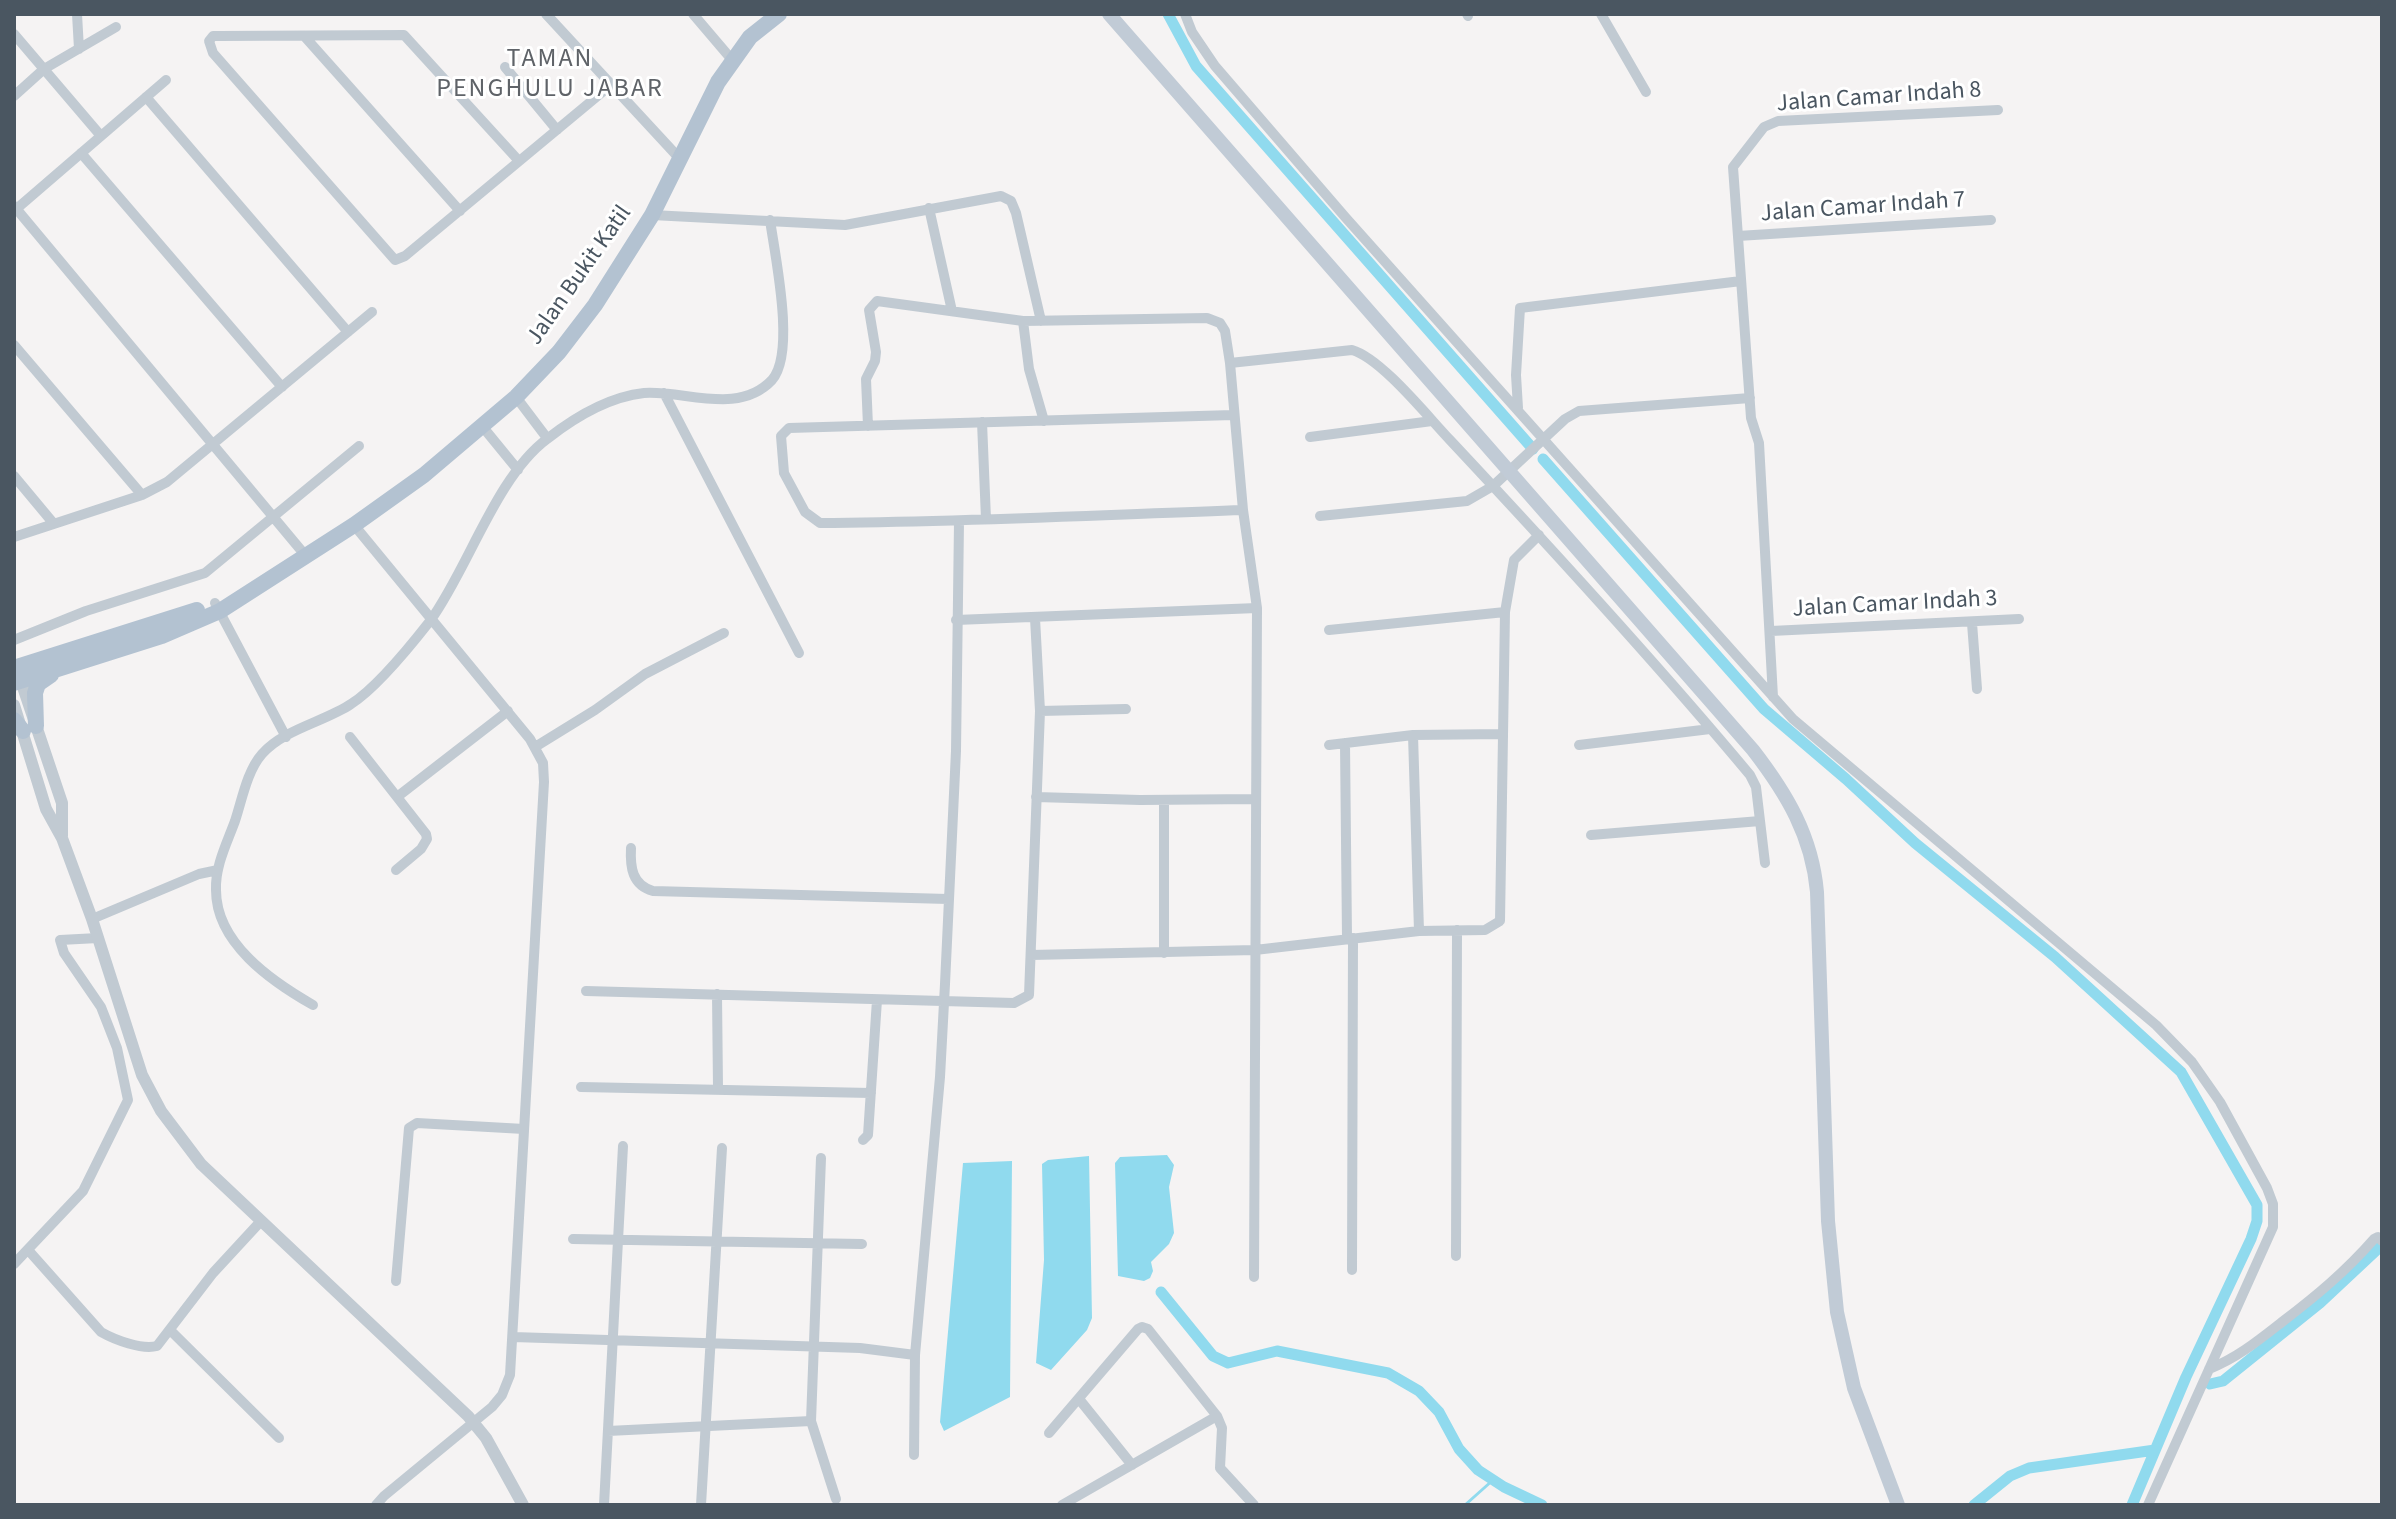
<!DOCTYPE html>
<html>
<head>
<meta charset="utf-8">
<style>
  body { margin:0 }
  #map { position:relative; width:2396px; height:1519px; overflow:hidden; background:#f5f3f3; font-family:"Source Sans 3",sans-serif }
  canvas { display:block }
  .frame { position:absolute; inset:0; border:16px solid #4a5661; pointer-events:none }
</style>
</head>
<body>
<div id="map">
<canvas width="2396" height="1519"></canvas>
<div class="frame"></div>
</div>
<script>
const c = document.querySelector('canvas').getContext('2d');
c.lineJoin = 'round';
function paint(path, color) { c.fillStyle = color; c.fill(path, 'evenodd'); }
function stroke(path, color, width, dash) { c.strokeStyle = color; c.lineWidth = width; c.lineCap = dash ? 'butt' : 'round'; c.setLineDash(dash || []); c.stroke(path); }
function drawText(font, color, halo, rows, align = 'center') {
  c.font = font + ' "Source Sans 3",sans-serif'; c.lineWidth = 6; c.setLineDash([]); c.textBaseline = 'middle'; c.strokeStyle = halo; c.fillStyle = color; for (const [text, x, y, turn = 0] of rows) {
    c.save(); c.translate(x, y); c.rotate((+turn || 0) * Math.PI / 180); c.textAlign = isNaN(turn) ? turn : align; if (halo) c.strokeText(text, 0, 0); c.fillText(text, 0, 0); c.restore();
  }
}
paint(new Path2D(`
  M1167,1155L1174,1165L1169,1187L1174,1233L1169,1244L1151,1262L1153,1271L1150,1278L1144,1281L1118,1276L1115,1163L1120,1157Z
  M1089,1156L1092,1318L1087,1330L1051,1370L1036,1363L1044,1260L1042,1164L1048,1160Z
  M1012,1161L1010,1397L944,1431L940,1422L963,1163Z`), '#90daee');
stroke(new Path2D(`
  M1465,1505L1493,1480`), '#90daee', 3);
stroke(new Path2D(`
  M1168,14L1196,66L1533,449
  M1543,459L1764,709L1846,779L1915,843L2055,957L2181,1072L2257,1205V1221L2251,1239L2186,1377L2132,1505
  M1161,1292L1213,1356L1228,1363L1277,1351L1388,1373L1419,1391L1439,1412L1459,1449L1478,1470L1504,1487L1542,1505
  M2210,1384L2223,1381L2320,1303L2382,1245
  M1974,1505L2010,1476L2029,1468L2155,1450`), '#90daee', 11);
stroke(new Path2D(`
  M77,14L79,49
  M546,14L680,159
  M693,14L733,61
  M1185,14L1192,32L1215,66L1346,218L1793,719L2156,1025L2192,1062L2220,1102L2267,1188L2273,1204V1227L2148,1505
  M1467,14L1468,16
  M1601,14L1646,92
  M14,34L101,136
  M305,37L460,211
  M505,67L557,130
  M14,96L44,69L116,27
  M146,97L348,332
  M81,153L282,387
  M519,161L404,35L220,36H213L209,41L213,53L395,260L405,256C474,199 543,141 612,84
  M14,206L305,555
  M929,208L952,311
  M14,211L166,80
  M652,215L845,225L1001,196L1011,201L1016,213L1041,321
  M1738,236L1991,220
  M1023,321L1029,369L1044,421
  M14,345L142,495
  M1230,363L1352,350C1381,358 1428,417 1450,440C1552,549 1654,660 1750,775L1756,787L1765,863
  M664,393L799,653
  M516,397L547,438
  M1518,408L1516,375L1520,308L1741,281
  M1233,415L789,428L781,436L784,473L805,512L820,523C961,522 1102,515 1243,510
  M982,422L986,519
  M482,426L518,470
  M868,426L866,379L875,361L876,352L869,310L877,301L1023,321L1207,318L1220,323L1225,331L1230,363L1243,510L1257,608L1254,1277
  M1310,437L1432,421
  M14,476L54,524
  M1320,516L1467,501L1493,486L1565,419L1579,411L1750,398
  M354,525L530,739L543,763L544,782L510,1375L502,1395L492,1407L384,1496L376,1505
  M14,537L142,495L167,482L372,312
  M215,603L286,737
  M956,620L1257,608
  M1972,623L1977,689
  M1329,630L1505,612
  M1771,631L2019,619
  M14,640L86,611L205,573L359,446
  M1773,697L1759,443L1751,418L1733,167L1764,127L1778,121L1998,110
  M1040,711L1126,709
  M1413,735L1419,931
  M350,737L426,834L427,839L421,849L396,870
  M1345,743L1347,938
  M1329,745L1413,735L1503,734
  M1579,745L1710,729
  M535,747L595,710L645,674L724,633
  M397,797L508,711
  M1036,797L1140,800L1256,799
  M1164,800V953
  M1591,835L1760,821
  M631,848C630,867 632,885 653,891L948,899
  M92,919L199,874L218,870
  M1031,955L1255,950L1419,931L1485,930L1500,921L1505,612L1514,560L1539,535
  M586,991L1014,1003L1029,995L1040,711L1035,618
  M717,994L718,1088
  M313,1005C271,981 216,943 216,890C215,866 227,843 235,821C242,800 247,771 262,754C284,729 324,722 351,704C375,689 412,644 430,621C468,569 496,477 547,439C575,417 608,397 644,393C685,390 738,416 772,380C796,353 775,256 770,220
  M581,1087L871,1093
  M863,1140L868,1135L877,1000
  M821,1158L811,1421L836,1499
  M573,1239L862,1244
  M29,1251L101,1332C115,1340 142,1350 157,1346L213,1273L261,1221
  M1456,1256L1457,930
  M14,1264L83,1191L128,1100L117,1048L101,1007L64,953L60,940L98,938
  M1352,1270L1353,938
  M396,1281L409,1128L417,1123L524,1129
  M170,1330L279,1438
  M513,1337L860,1348L915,1355
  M2209,1369C2237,1358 2259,1340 2282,1322C2316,1296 2345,1272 2374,1239L2378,1237L2382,1241
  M1079,1399L1132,1465
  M608,1431L811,1421
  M1049,1433L1138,1329L1142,1327L1148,1329L1217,1416L1222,1428L1220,1468L1254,1505
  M914,1455L915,1355L940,1077L945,984L956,751L959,522
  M604,1505L623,1146
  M701,1505L722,1148
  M1062,1505L1217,1416`), '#c1cad2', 10);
stroke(new Path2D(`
  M21,681L62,803V836
  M14,705L46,809L62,838L92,919L142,1075L161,1111L201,1164L468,1416L486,1438L523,1505`), '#c1cad2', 12);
stroke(new Path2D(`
  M1109,14L1753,750C1787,794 1812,836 1817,892L1828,1221L1837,1312L1854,1388L1898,1505`), '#c1cbd6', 14);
stroke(new Path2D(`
  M14,668L197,610
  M14,683L162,636L220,611L354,525L424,475L516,397L559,352L595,305L652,215L718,82L750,37L779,14
  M14,720L23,731
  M36,726L35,693L38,684L51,675`), '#b3c2d1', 16);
drawText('24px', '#4a5661', '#fff', [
  ["Jalan Camar Indah 8",1879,98,-4],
  ["Jalan Camar Indah 7",1863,208,-4],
  ["Jalan Bukit Katil",580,276,-55],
  ["Jalan Camar Indah 3",1895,605,-3]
]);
c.letterSpacing = '2px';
drawText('26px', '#5f6368', '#fff', [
  ["TAMAN",550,60],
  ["PENGHULU JABAR",550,90]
]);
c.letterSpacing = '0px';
</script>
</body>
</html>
